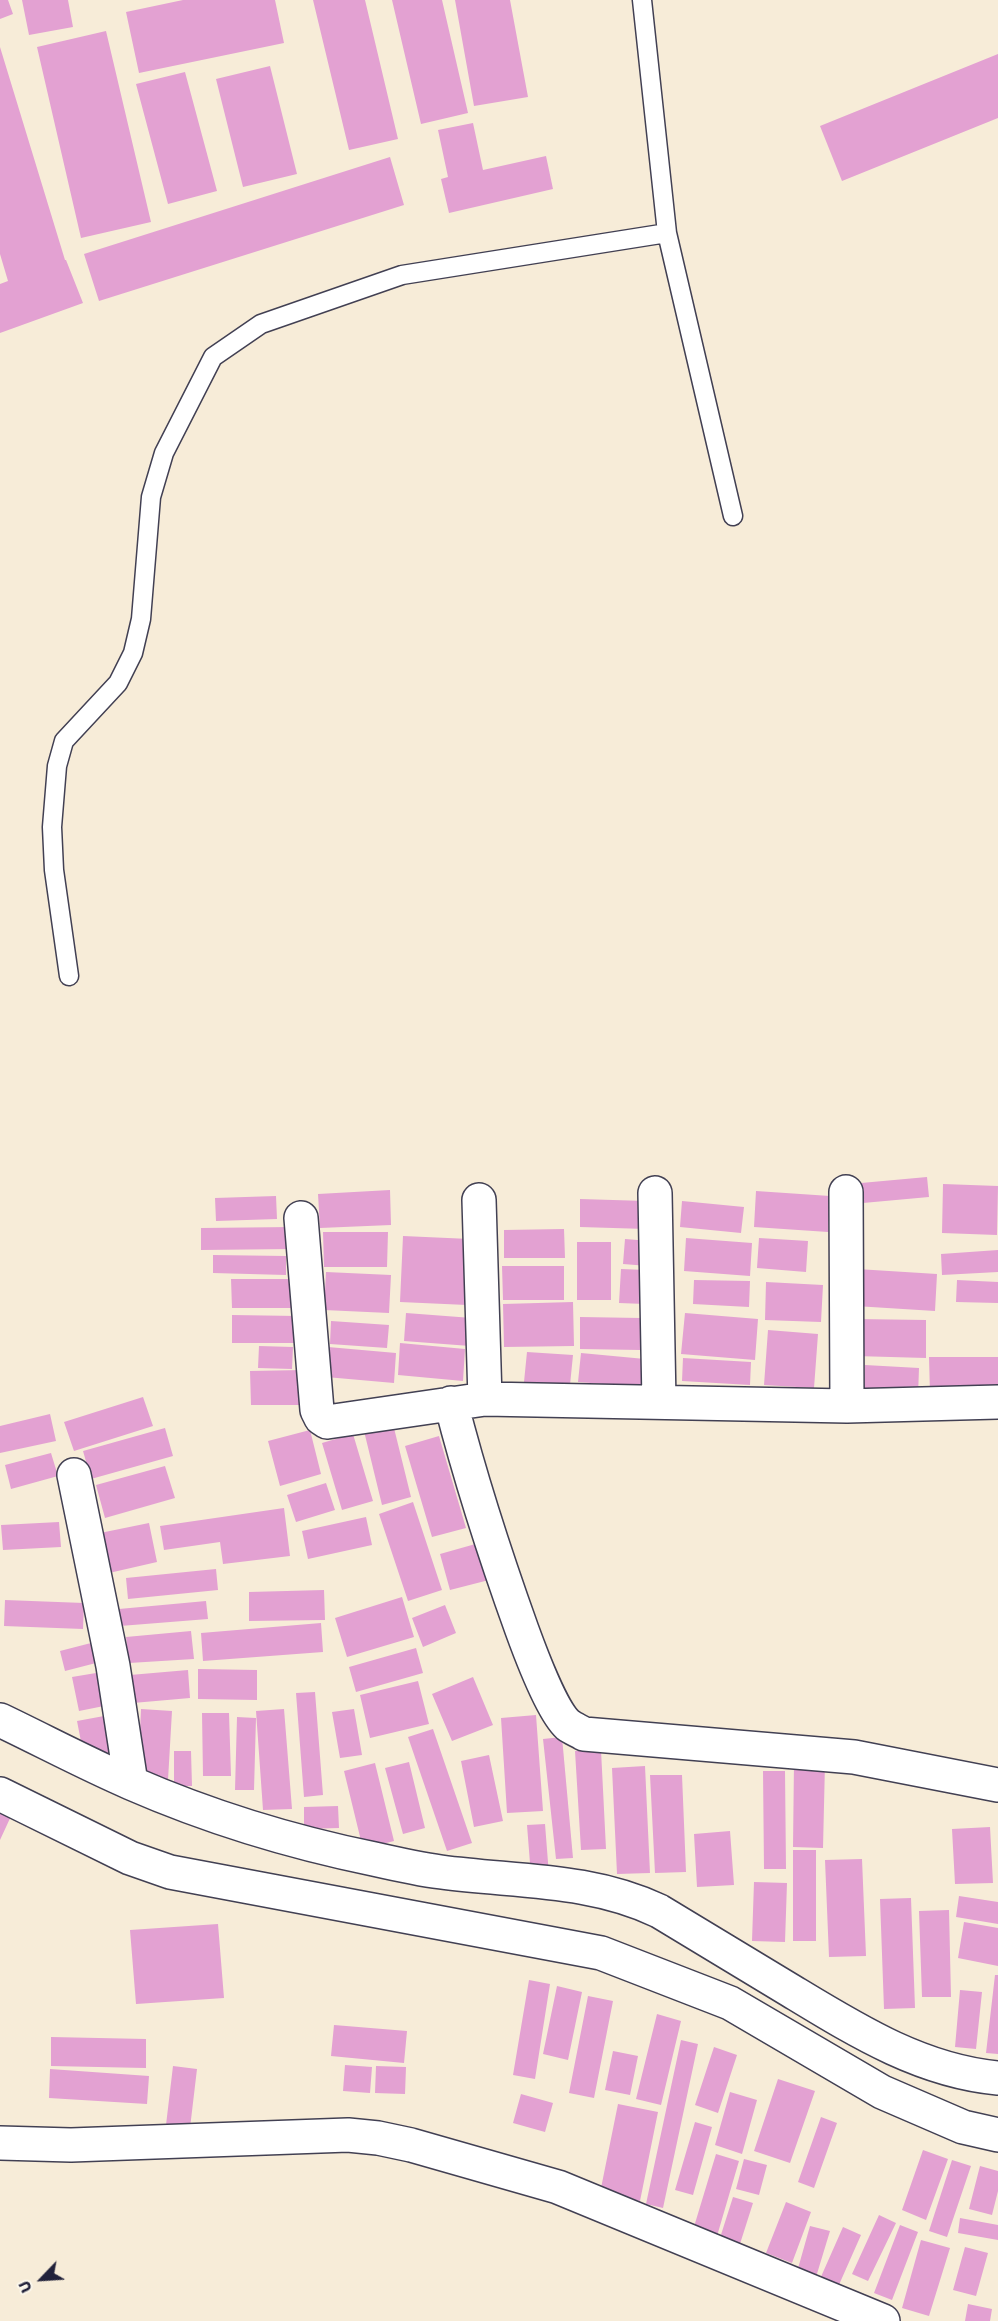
<!DOCTYPE html>
<html>
<head>
<meta charset="utf-8">
<style>
  body { margin:0 }
  #map { position:relative; width:998px; height:2321px; overflow:hidden; background:#f7ecd8; font-family:"Shantell Sans",sans-serif }
  canvas { display:block }
  .north { position:absolute; left:12px; top:2249px; width:60px; height:60px; -webkit-text-stroke:4px #fbf7ec; paint-order:stroke; rotate:245deg; font-size:16px; font-weight:700; line-height:24px; text-align:center; color:#22223b }
  .north::after { content:''; display:block; margin:auto; width:21px; height:27px; background:#22223b; clip-path:polygon(50% 0,100% 100%,50% 72%,0 100%) }
</style>
</head>
<body>
<div id="map">
<canvas width="998" height="2321"></canvas>
<div class="north">U</div>
</div>
<script>
const c = document.querySelector('canvas').getContext('2d');
c.lineJoin = 'round';
function paint(path, color) { c.fillStyle = color; c.fill(path, 'evenodd'); }
function stroke(path, color, width, dash) { c.strokeStyle = color; c.lineWidth = width; c.lineCap = dash ? 'butt' : 'round'; c.setLineDash(dash || []); c.stroke(path); }
paint(new Path2D(`
  M0,0H8L13,14L0,19Z
  M22,0H68L73,27L29,35Z
  M183,0H275L284,43L139,73L126,12Z
  M313,0H365L398,139L349,150Z
  M392,0H442L468,113L421,124Z
  M455,0H510L528,97L474,106Z
  M106,31L151,222L81,238L37,47Z
  M0,47L65,260H66L83,303L0,333V284L8,281L0,254Z
  M998,54V118L842,181L820,126Z
  M270,66L297,174L243,187L216,79Z
  M185,72L217,191L168,204L136,84Z
  M473,123L483,170L546,156L553,189L449,213L441,179L448,177L438,130Z
  M390,157L404,205L99,301L84,254Z
  M927,1177L929,1197L863,1203L861,1183Z
  M943,1184L998,1186L997,1235L942,1233Z
  M390,1190L391,1225L320,1228L318,1194Z
  M756,1191L830,1196L828,1232L754,1227Z
  M276,1196L277,1219L216,1221L215,1198Z
  M580,1199L646,1201V1229L580,1227Z
  M682,1201L744,1207L741,1233L680,1227Z
  M292,1227V1249L201,1250V1228Z
  M564,1229L565,1258H504V1230Z
  M323,1232H388L387,1267H324Z
  M403,1236L470,1239L467,1305L400,1302Z
  M686,1238L752,1243L750,1276L684,1271Z
  M759,1238L808,1241L806,1272L757,1268Z
  M625,1239L650,1241L648,1266L623,1264Z
  M577,1242H611V1300H577Z
  M998,1250V1272L942,1275L941,1254Z
  M213,1255L286,1256V1275L213,1273Z
  M502,1266H564V1300H503Z
  M621,1269L646,1270L645,1304L619,1303Z
  M857,1269L937,1274L935,1311L855,1306Z
  M326,1272L391,1275L389,1313L324,1310Z
  M231,1279H291L292,1308H232Z
  M694,1280L750,1281L749,1307L693,1304Z
  M957,1280L998,1282V1303L956,1302Z
  M766,1282L823,1285L821,1322L765,1320Z
  M573,1302L574,1346L504,1347L503,1304Z
  M406,1313L472,1318L470,1346L404,1341Z
  M685,1313L758,1319L755,1360L681,1354Z
  M232,1315L297,1316V1343H232Z
  M580,1317L641,1318L640,1350L580,1349Z
  M856,1319L926,1320V1358L855,1356Z
  M331,1321L389,1325L387,1348L330,1344Z
  M768,1330L818,1334L814,1388L764,1385Z
  M400,1343L465,1349L463,1381L398,1375Z
  M259,1346L293,1347L292,1369L258,1368Z
  M328,1347L396,1353L394,1383L326,1377Z
  M527,1352L573,1355L570,1385L524,1382Z
  M581,1353L645,1359L642,1387L578,1382Z
  M929,1357H998V1394H930Z
  M683,1358L751,1362L750,1385L682,1381Z
  M865,1365L919,1368L918,1396L864,1393Z
  M303,1370V1405H251L250,1371Z
  M143,1397L153,1426L74,1451L64,1422Z
  M50,1414L56,1441L0,1453V1426Z
  M393,1424L411,1497L382,1505L364,1431Z
  M165,1428L173,1456L91,1479L83,1451Z
  M310,1430L321,1474L280,1486L268,1441Z
  M353,1434L373,1501L342,1510L322,1443Z
  M439,1436L466,1528L432,1537L405,1446Z
  M51,1453L58,1476L11,1489L5,1465Z
  M165,1466L175,1498L105,1518L96,1485Z
  M326,1483L335,1510L296,1522L287,1495Z
  M413,1502L442,1590L408,1601L379,1514Z
  M284,1508L290,1556L223,1564L220,1542L164,1550L160,1526Z
  M366,1517L372,1545L308,1559L302,1531Z
  M59,1522L61,1547L3,1550L1,1525Z
  M149,1523L157,1562L109,1573L100,1533Z
  M479,1543L489,1580L450,1590L440,1554Z
  M216,1569L218,1590L128,1599L126,1578Z
  M324,1590L325,1620L249,1621V1592Z
  M402,1597L414,1637L347,1657L335,1618Z
  M5,1600L84,1603L83,1629L4,1626Z
  M206,1601L208,1619L120,1626L119,1609Z
  M445,1605L456,1633L423,1647L412,1618Z
  M321,1623L323,1652L203,1661L201,1633Z
  M191,1631L194,1659L129,1663L126,1637Z
  M91,1643L96,1663L65,1671L60,1651Z
  M416,1648L423,1673L356,1692L349,1667Z
  M198,1669L257,1670V1700L198,1699Z
  M188,1670L190,1698L133,1703L130,1675Z
  M102,1672L109,1705L79,1711L72,1677Z
  M473,1677L493,1725L452,1741L432,1694Z
  M418,1681L429,1724L370,1738L360,1695Z
  M315,1692L323,1795L304,1797L296,1693Z
  M141,1709L172,1711L168,1780L138,1778Z
  M284,1709L292,1809L263,1810L256,1711Z
  M354,1709L362,1755L340,1758L332,1712Z
  M202,1713H229L231,1776H203Z
  M536,1715L543,1811L507,1813L501,1718Z
  M104,1716L111,1752L84,1757L77,1721Z
  M237,1717L256,1718L254,1790H235Z
  M433,1729L472,1843L447,1851L408,1737Z
  M562,1737L573,1858L556,1859L543,1739Z
  M601,1750L606,1849L581,1850L575,1751Z
  M174,1751H191L192,1786H174Z
  M489,1755L503,1821L474,1827L461,1761Z
  M409,1762L425,1828L403,1834L385,1768Z
  M794,1762L825,1763L823,1848L793,1847Z
  M375,1763L394,1841L363,1849L344,1771Z
  M645,1766L650,1873L617,1874L612,1768Z
  M763,1771H785L786,1869H764Z
  M650,1775H682L686,1872L655,1873Z
  M338,1806L339,1828L304,1829V1807Z
  M0,1808L12,1814L0,1840Z
  M545,1824L549,1875L531,1876L527,1825Z
  M990,1827L993,1883L955,1884L952,1829Z
  M730,1831L734,1885L697,1887L694,1834Z
  M793,1850H816V1941H793Z
  M862,1859L866,1956L829,1957L825,1860Z
  M754,1882L787,1883L785,1942L752,1941Z
  M959,1896L998,1902V1924L956,1917Z
  M911,1898L915,2008L884,2009L880,1899Z
  M949,1910L951,1997H922L919,1911Z
  M964,1922L998,1928V1966L958,1958Z
  M218,1924L224,1998L136,2004L130,1930Z
  M995,1975H998V2054L986,2053Z
  M529,1980L550,1984L535,2079L513,2075Z
  M557,1986L582,1992L568,2060L543,2054Z
  M960,1990L982,1992L976,2049L955,2047Z
  M588,1996L613,2001L594,2098L569,2093Z
  M657,2014L681,2021L661,2105L636,2099Z
  M334,2025L407,2031L404,2063L331,2056Z
  M51,2037L146,2039V2068L51,2066Z
  M681,2040L698,2044L663,2208L646,2204Z
  M714,2047L737,2055L718,2113L695,2105Z
  M613,2051L638,2056L630,2095L605,2090Z
  M345,2065L372,2067L370,2093L343,2091Z
  M173,2066L197,2069L190,2128L166,2125Z
  M376,2066L406,2067L405,2094L375,2093Z
  M50,2069L149,2076L147,2104L49,2098Z
  M778,2079L815,2091L790,2163L754,2151Z
  M730,2092L757,2100L742,2154L715,2145Z
  M521,2094L553,2103L545,2132L513,2123Z
  M618,2104L658,2112L640,2201L600,2193Z
  M821,2117L837,2123L814,2188L798,2182Z
  M695,2122L712,2127L693,2195L675,2190Z
  M923,2150L948,2159L926,2220L902,2210Z
  M716,2154L739,2161L717,2236L693,2230Z
  M744,2159L767,2165L759,2195L736,2189Z
  M952,2160L971,2166L947,2237L929,2231Z
  M980,2166L998,2171V2191L992,2215L969,2209Z
  M733,2197L753,2203L739,2247L719,2241Z
  M786,2202L811,2212L792,2263L766,2253Z
  M879,2215L896,2223L868,2281L852,2274Z
  M960,2218L998,2225V2240L958,2233Z
  M900,2225L918,2232L892,2300L874,2293Z
  M810,2226L830,2231L816,2277L797,2272Z
  M843,2227L861,2235L838,2287L820,2279Z
  M921,2240L950,2248L929,2316L902,2308Z
  M965,2247L988,2253L976,2296L953,2290Z
  M968,2304L992,2309L990,2321H965Z`), '#e3a1d2');
const service = new Path2D(`
  M642,0L667,233L733,516
  M69,976L54,870L52,827L57,766L64,741L118,683L133,653L141,619L151,497L164,453L213,357L261,324L402,275L667,233`);
const minor = new Path2D(`
  M846,1192L847,1406
  M655,1193L659,1402
  M479,1200L485,1399
  M301,1218L317,1410L321,1418L327,1422L485,1399L847,1406L998,1402
  M451,1403C471,1481 495,1555 522,1630C530,1652 552,1711 568,1725C572,1728 579,1731 584,1734L854,1757L998,1785
  M74,1475L113,1666L131,1783
  M0,1720C44,1741 87,1764 131,1783C209,1817 291,1842 374,1859C396,1864 418,1869 441,1872C515,1882 590,1878 659,1911C702,1937 745,1963 788,1989C854,2029 920,2071 998,2078
  M0,1794L130,1858L170,1872L601,1953L730,2003L882,2092L963,2127L998,2135`);
const tertiary = new Path2D(`
  M0,2143L71,2145L348,2135L378,2138L411,2145L558,2187L883,2321`);
stroke(service, '#424053', 21);
stroke(minor, '#424053', 36);
stroke(tertiary, '#424053', 36);
stroke(service, '#fff', 18);
stroke(minor, '#fff', 33);
stroke(tertiary, '#fff', 33);
</script>
</body>
</html>
